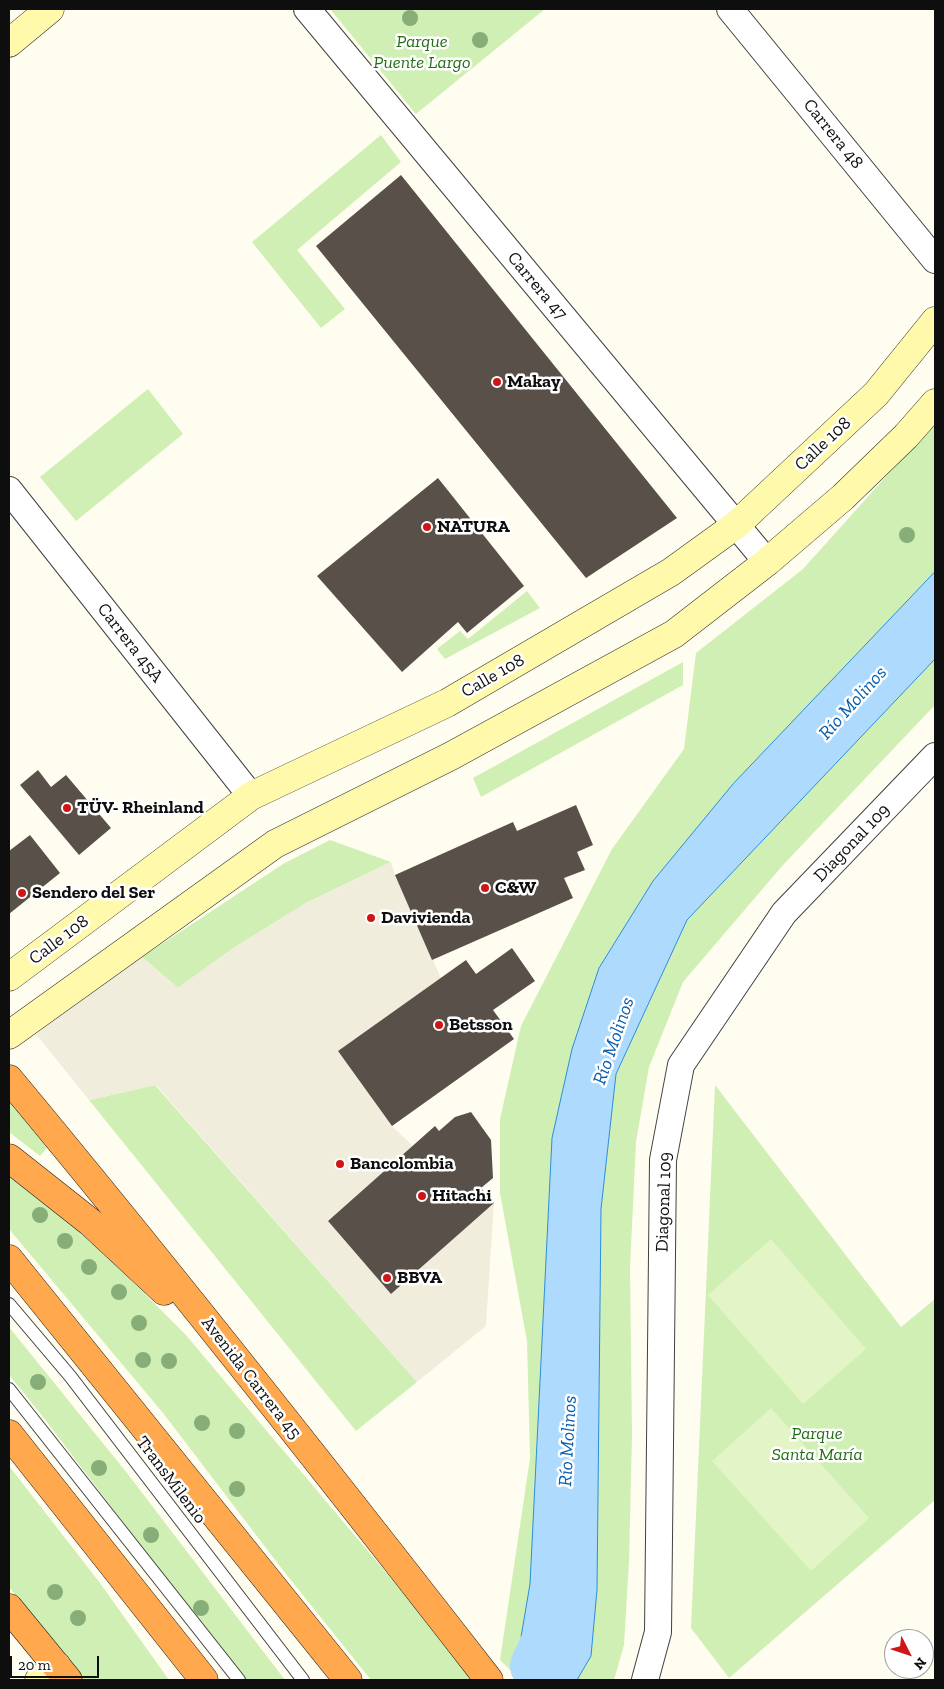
<!DOCTYPE html>
<html>
<head>
<meta charset="utf-8">
<style>
  body { margin:0 }
  #map { position:relative; width:944px; height:1689px; overflow:hidden; background:#fffdf0; font-family:"Zilla Slab",serif }
  canvas { display:block }
  .frame { position:absolute; inset:0; border:10px solid #0e0e0e; pointer-events:none }
  .north { position:absolute; left:884px; top:1629px; width:50px; height:50px; box-sizing:border-box; background:#fff; border:1px solid #9f9f9f; border-radius:50%; rotate:131deg; font-size:14px; font-weight:700; line-height:20px; text-align:center; color:#0e0e0e }
  .north::after { content:''; display:block; margin:auto; width:18px; height:22px; background:#cf1616; clip-path:polygon(50% 0,100% 100%,50% 72%,0 100%) }
  .scale { position:absolute; left:10px; top:1656px; width:89px; height:22px; box-sizing:border-box; border:2px solid #0e0e0e; border-top:0; padding-left:6px; font-size:15px; line-height:18px; white-space:nowrap; color:#0e0e0e; -webkit-text-stroke:4px #fff; paint-order:stroke }
</style>
</head>
<body>
<div id="map">
<canvas width="944" height="1689"></canvas>
<div class="frame"></div>
<div class="north">N</div>
<div class="scale">20 m</div>
</div>
<script>
const c = document.querySelector('canvas').getContext('2d');
c.lineJoin = 'round';
function paint(path, color) { c.fillStyle = color; c.fill(path, 'evenodd'); }
function stroke(path, color, width, dash) { c.strokeStyle = color; c.lineWidth = width; c.lineCap = dash ? 'butt' : 'round'; c.setLineDash(dash || []); c.stroke(path); }
function drawText(font, color, halo, rows, align = 'center') {
  c.font = font + ' "Zilla Slab",serif'; c.lineWidth = 5; c.setLineDash([]); c.textBaseline = 'middle'; c.strokeStyle = halo; c.fillStyle = color; for (const [text, x, y, turn = 0] of rows) {
    c.save(); c.translate(x, y); c.rotate((+turn || 0) * Math.PI / 180); c.textAlign = isNaN(turn) ? turn : align; if (halo) c.strokeText(text, 0, 0); c.fillText(text, 0, 0); c.restore();
  }
}
paint(new Path2D(`
  M330,9H545L416,114Z
  M381,135L401,162L297,250L345,309L321,328L252,242Z
  M148,389L183,434L76,521L40,477Z
  M935,422V705L783,865L683,982L649,1067L636,1142L630,1267L632,1434L629,1562L624,1645L614,1680H520L500,1660L530,1458L527,1341L500,1193V1119L521,1026L612,849L684,749L696,653L803,569Z
  M527,591L540,608L445,659L437,649L460,631L468,639Z
  M683,662V685L481,797L473,778Z
  M330,840L391,862L306,903L232,949L178,988L142,957L283,864Z
  M155,1085L417,1382L356,1431L89,1100Z
  M715,1085L901,1327L935,1299V1500L729,1678L691,1628Z
  M9,1100L47,1148L40,1156L9,1132Z
  M9,1170L90,1239L185,1334L437,1633L473,1680H371L282,1569L163,1413L9,1229Z
  M9,1327L127,1473L285,1680H243L40,1413L9,1375Z
  M9,1466L100,1583L169,1680H82L9,1587Z`), '#d0efb4');
paint(new Path2D(`
  M771,1239L866,1349L803,1404L708,1295Z
  M771,1408L869,1518L811,1571L712,1461Z`), '#e3f5c7');
paint(new Path2D(`
  M391,862L395,875L441,978L338,1051L392,1126L413,1146L328,1221L391,1294L494,1203L486,1326L417,1382L156,1085L89,1100L36,1034L142,957L178,988L232,949L306,903Z`), '#f1eddd');
const water = new Path2D(`
  M935,572V659L687,920L616,1074L601,1209L597,1590L591,1656L577,1680H556L521,1637L530,1584L552,1138L572,1049L599,968L653,881L733,784Z`);
paint(water, '#aedbfd');
stroke(water, '#2d8edc', 1);
stroke(new Path2D(`
  M536,1666L552,1632L560,1592`), '#aedbfd', 52);
paint(new Path2D(`
  M401,175L677,518L586,578L316,246Z
  M438,478L524,586L467,633L458,622L402,672L317,576Z
  M38,770L51,787L66,775L111,828L79,855L20,785Z
  M576,805L593,845L577,852L585,870L564,878L573,898L432,960L395,875L513,822L517,831Z
  M30,835L60,873L9,914V851Z
  M512,948L535,981L493,1010L514,1039L392,1126L338,1051L466,960L476,974Z
  M471,1112L491,1140L493,1178L481,1188L494,1203L391,1294L328,1221L435,1126L439,1131L455,1117Z`), '#585049');
const lane = new Path2D(`
  M9,1304L70,1376L303,1680
  M9,1389L239,1680`);
const street = new Path2D(`
  M307,9L767,562
  M730,9L935,260
  M9,490L251,796
  M645,1680L658,1632L663,1160L681,1065L784,913L935,756`);
const secondary = new Path2D(`
  M9,43L50,9
  M9,977L251,796L447,703L671,572L736,525L876,394L935,321
  M9,1035L275,844L451,756L674,634L767,562L843,497L906,436L935,403
  M39,1680L57,1666`);
const highway = new Path2D(`
  M9,1079C173,1276 332,1478 489,1680
  M9,1158L90,1222L164,1291
  M9,1259L348,1680
  M9,1434L204,1680
  M9,1608L68,1680`);
stroke(lane, '#414141', 14);
stroke(street, '#414141', 28);
stroke(secondary, '#303030', 29);
stroke(highway, '#1f1f1f', 29);
stroke(lane, '#fff', 12);
stroke(street, '#fff', 26);
stroke(secondary, '#fffaab', 28);
stroke(highway, '#ffa84e', 28);
c.fillStyle = '#87ae79';
for (const [x, y] of [
  [410,18],
  [480,40],
  [907,535],
  [40,1215],
  [65,1241],
  [89,1267],
  [119,1292],
  [139,1323],
  [143,1360],
  [169,1361],
  [38,1382],
  [202,1423],
  [237,1431],
  [99,1468],
  [237,1489],
  [151,1535],
  [55,1592],
  [201,1608],
  [78,1618]
]) { c.beginPath(); c.arc(x, y, 8, 0, 2 * Math.PI); c.fill(); }
for (const [x, y, r, color] of [
  [497,382,5,"#cf1616"],
  [427,527,5,"#cf1616"],
  [67,808,5,"#cf1616"],
  [485,888,5,"#cf1616"],
  [22,893,5,"#cf1616"],
  [371,918,5,"#cf1616"],
  [439,1025,5,"#cf1616"],
  [340,1164,5,"#cf1616"],
  [422,1196,5,"#cf1616"],
  [387,1278,5,"#cf1616"]
]) { const dot = new Path2D(); dot.arc(x, y, r, 0, 2 * Math.PI); c.fillStyle = color; c.fill(dot); stroke(dot, '#fff', 2); }
drawText('italic 18px', '#256e17', '#fff', [
  ["Parque",422,42],
  ["Puente Largo",422,63],
  ["Parque",817,1434],
  ["Santa María",817,1455]
]);
drawText('18px', '#0e0e0e', '#fff', [
  ["Carrera 48",833,134,51],
  ["Carrera 47",537,286,50],
  ["Calle 108",823,444,-43],
  ["Carrera 45A",130,643,52],
  ["Calle 108",493,676,-30],
  ["Diagonal 109",852,843,-46],
  ["Calle 108",59,940,-37],
  ["Diagonal 109",664,1202,-88],
  ["Avenida Carrera 45",251,1378,52],
  ["TransMilenio",171,1480,53]
]);
drawText('bold 18px', '#0e0e0e', '#fff', [
  ["Makay",507,382],
  ["NATURA",437,527],
  ["TÜV- Rheinland",77,808],
  ["C&W",495,888],
  ["Sendero del Ser",32,893],
  ["Davivienda",381,918],
  ["Betsson",449,1025],
  ["Bancolombia",350,1164],
  ["Hitachi",432,1196],
  ["BBVA",397,1278]
], 'left');
drawText('italic 19px', '#095eaf', '#fff', [
  ["Río Molinos",853,703,-48],
  ["Río Molinos",614,1041,-71],
  ["Río Molinos",568,1441,-87]
]);
</script>
</body>
</html>
